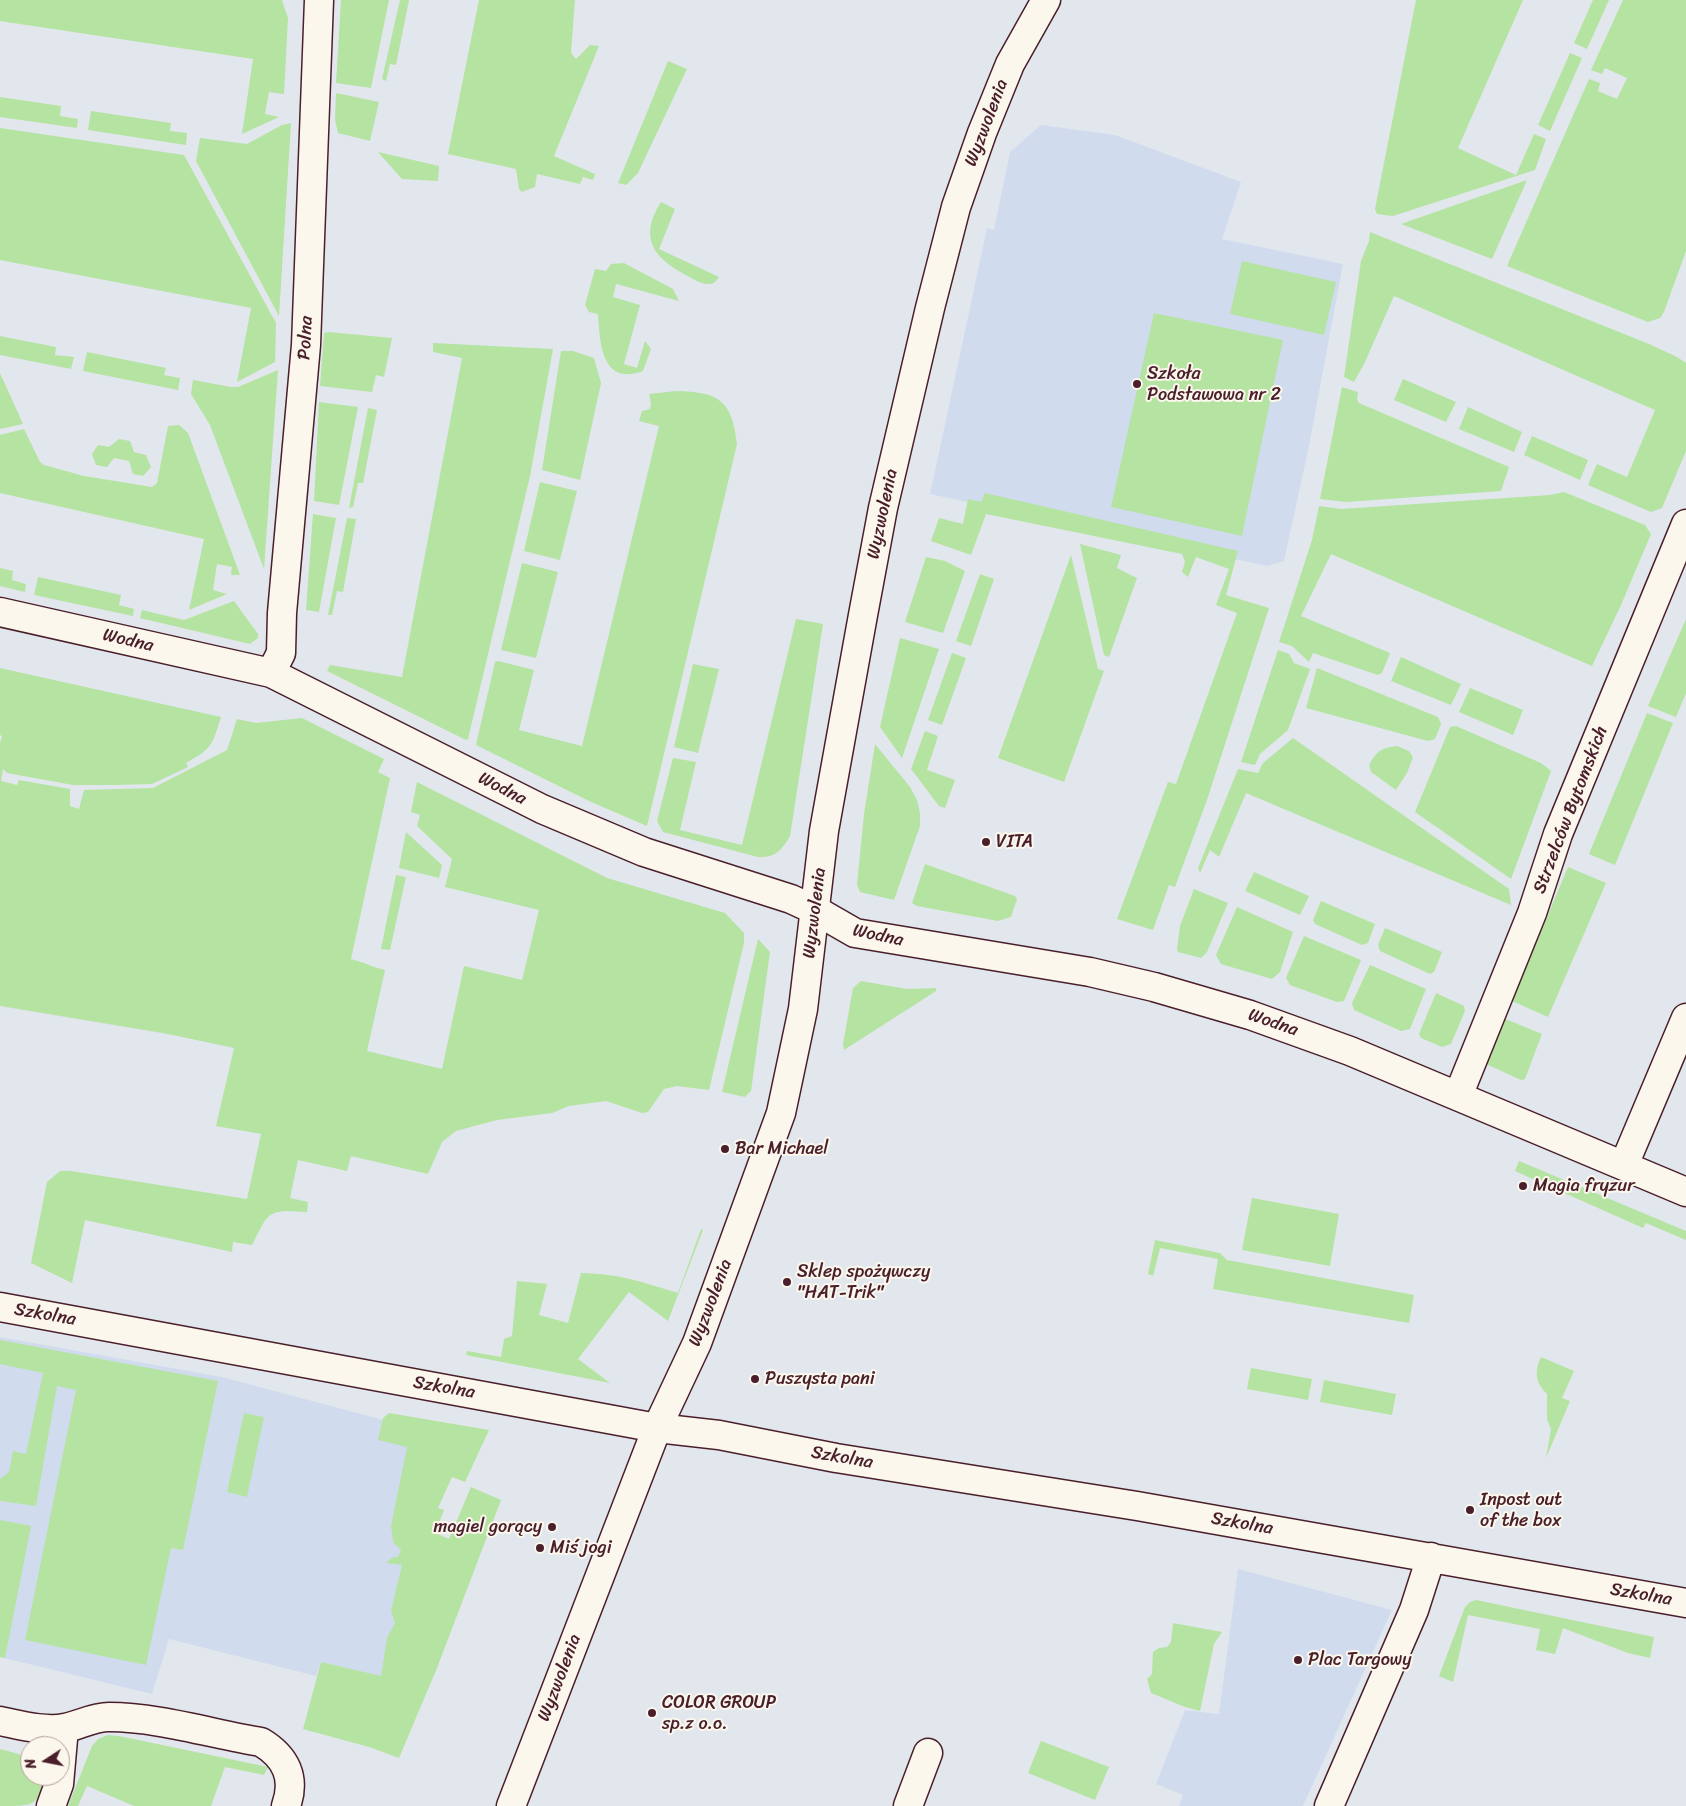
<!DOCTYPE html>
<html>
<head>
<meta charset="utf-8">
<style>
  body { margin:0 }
  #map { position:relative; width:1686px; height:1806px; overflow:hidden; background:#e2e7ed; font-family:Sriracha,sans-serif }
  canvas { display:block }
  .north { position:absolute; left:20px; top:1736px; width:50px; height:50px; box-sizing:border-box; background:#fbf7ec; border:1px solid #b4a19f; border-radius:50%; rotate:259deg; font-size:14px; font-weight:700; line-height:20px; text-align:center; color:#4a1f2b }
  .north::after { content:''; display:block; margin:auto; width:18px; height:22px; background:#4a1f2b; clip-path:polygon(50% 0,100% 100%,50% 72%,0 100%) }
</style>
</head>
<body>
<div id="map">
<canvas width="1686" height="1806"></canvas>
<div class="north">N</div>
</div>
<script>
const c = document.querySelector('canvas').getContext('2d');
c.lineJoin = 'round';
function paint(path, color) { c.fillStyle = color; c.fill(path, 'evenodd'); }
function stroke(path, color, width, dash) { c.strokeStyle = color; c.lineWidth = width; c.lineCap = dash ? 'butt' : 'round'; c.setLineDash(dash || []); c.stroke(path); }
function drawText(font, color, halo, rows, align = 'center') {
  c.font = font + ' Sriracha,sans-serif'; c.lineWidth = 4; c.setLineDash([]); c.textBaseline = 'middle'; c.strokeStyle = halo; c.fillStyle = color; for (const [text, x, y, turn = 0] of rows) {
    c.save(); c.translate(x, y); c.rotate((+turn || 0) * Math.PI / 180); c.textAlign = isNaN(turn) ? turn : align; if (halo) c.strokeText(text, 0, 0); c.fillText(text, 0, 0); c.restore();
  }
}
paint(new Path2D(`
  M1041,125L1115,135L1241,182L1222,239L1343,264L1309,446L1284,561L1267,566L930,494L987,228L994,230L1010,152Z
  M0,1337L222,1377L447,1437L381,1677L321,1662L316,1676L169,1639L152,1694L0,1657Z
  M1238,1569L1392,1610L1303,1806H1179L1183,1795L1156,1784L1185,1710L1219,1714Z`), '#d0dcee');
paint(new Path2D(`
  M0,0H282L288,18L284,94L269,92L265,114L279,117L242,134L253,59L0,21Z
  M341,0H389L371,88L336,83Z
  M400,0H409L396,65L390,64L386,81L382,79Z
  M479,0H575L571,53L576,59L590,45L599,46L554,156L595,174L593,180L583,177L580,184L537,174L535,187L522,192L519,189L516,169L448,154Z
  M1416,0H1523L1458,148L1516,175L1534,134L1546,139L1535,170L1393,216L1377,214L1375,209Z
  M1593,0H1609L1587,49L1574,43Z
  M1623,0H1686V251L1664,312L1660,318L1648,322L1507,266L1589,79L1600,83L1598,91L1617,99L1627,78L1605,68L1602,74L1591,70Z
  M1570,53L1582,58L1550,131L1538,125Z
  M668,61L687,69L638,173L626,185L618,183Z
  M336,93L379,102L370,141L338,133L335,120Z
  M0,97L61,106L60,116L78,119L77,128L0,117Z
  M91,111L171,123L170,131L187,133L186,145L88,130Z
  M291,123L279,316L196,161L200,138L247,144L282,125Z
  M0,128L184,155L276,323L275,362L237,382L251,308L0,260Z
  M378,152L439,166L438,181L402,179Z
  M1527,180L1492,259L1401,224Z
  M661,202L675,209L659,249L719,277C717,280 714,284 710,284C701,285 692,278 684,274C652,257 639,236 661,202Z
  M1370,232L1649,344L1677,357L1686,363V451L1662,508L1651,512L1588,485L1597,464L1627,477L1655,410L1394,296L1365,362L1354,382L1344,377L1361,261L1369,241Z
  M1242,261L1336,282L1324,335L1230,314Z
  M624,263L673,289L679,301L616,284L613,297L640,305L624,364L637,368L645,341L651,349L643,371C602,386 600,345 598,314L589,312L585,305L595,269L606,271L611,264Z
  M1154,313L1283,340L1242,536L1111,507Z
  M329,332L392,338L384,377L376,375L372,392L320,386L324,333Z
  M0,336L56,347L55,355L74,357L71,369L0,355Z
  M433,343L553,349L530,476L468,739L466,740L327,671L330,665L402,677L462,358L433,352Z
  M561,351H573L594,358L601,383L580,480L542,470Z
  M87,352L166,368L164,375L180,378L178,390L83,371Z
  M278,370L264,569L210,425L191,394L193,380L231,387H238Z
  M0,373L23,424L0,429Z
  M1403,379L1456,402L1446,422L1394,400Z
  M1342,387L1358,392L1357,400L1359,403L1509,467L1501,491L1346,502L1320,499Z
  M676,391C719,392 732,400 737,444L647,826L591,802L476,745L495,662L498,661L534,670L519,730L582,746L659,426L639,421L642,411L650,409L651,403L649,394Z
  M319,402L358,407L339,505L314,501Z
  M1468,407L1522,432L1514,452L1459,429Z
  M368,408L377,410L363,483H358L353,507L349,508Z
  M179,425L188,433L240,575H231L232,567L217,564L213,590L227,594L189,610L204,539L0,493V435L24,429L40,462L44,465L84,476L152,487L157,483L168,426Z
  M1532,436L1588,460L1580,480L1524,455Z
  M119,439L130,441L134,452L146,455L151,467L143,476L133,474L129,461L114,458L107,467L96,465L92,454L98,445L109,447Z
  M540,482L577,491L560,560L524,551Z
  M1564,492L1645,525L1651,534L1621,605L1592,666L1331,554L1301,616L1390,653L1382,673L1378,675L1313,653L1309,662L1292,646L1279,642L1312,540L1319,506L1341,509L1550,495Z
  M985,493L1238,551L1226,595L1269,608L1207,800L1175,887L1169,885L1153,930L1117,919L1168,782L1176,784L1237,613L1216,605L1229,569L1196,557L1188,577L1182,572L1185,562L1182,554L986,514L971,555L931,541L939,518L963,524L968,499L981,502Z
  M313,514L336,518L319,612L306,610Z
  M347,518L356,519L343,592L337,591L332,615H328Z
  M1080,544L1121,555L1117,568L1137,578L1109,657L1104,655Z
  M1071,555L1098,669L1104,671L1064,782L998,758Z
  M926,557L945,561L965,571L943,633L905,622Z
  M522,563L558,572L536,658L501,650Z
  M0,568L13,571L12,580L26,584L25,592L0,586Z
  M980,574L994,579L971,646L956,641Z
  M38,577L121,595L119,605L134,609L133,616L34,595Z
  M234,601L258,634V638L250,644L140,618L142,610L184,620Z
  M796,619L823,624L790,836C782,850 775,858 758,857L663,832L657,821L673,758L696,762L680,830L742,845Z
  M1686,619V693L1676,717L1648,706Z
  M900,638L939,649L902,758L880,727Z
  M1278,650L1289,654L1294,663L1310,669L1288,730L1260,754L1255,765L1241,762Z
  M952,653L966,658L942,725L928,720Z
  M1401,657L1461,684L1451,705L1391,681Z
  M693,664L719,669L698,753L674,747Z
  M0,668L221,717C212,745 213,748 186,763L188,767L152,784L114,785H73L7,773L3,769L1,781L17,785L19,780L70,789V806L79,809L84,790L153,788L227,750L237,719L256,723L302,718L384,759L378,772L390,778L351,959C363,962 372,967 385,970L367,1051L442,1069L464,966L522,980L539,910L445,887L452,859L417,826L420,815L411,812L417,782L607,878L725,913L744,933V943L709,1090L677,1086L664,1089L648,1112L642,1113L606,1101L569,1106L552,1113L497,1120L456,1131L442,1142L428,1174L351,1156L347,1171L298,1160L290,1198L308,1202L307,1212C267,1210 270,1210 252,1245L233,1242L232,1252L85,1220L72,1283L31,1263L47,1182L60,1171H71L247,1199L261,1134L216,1126L234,1048L168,1034L0,1006V743L2,736L0,735Z
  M1317,668L1438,717L1441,724L1435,739L1428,741L1306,708Z
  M1470,688L1523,710L1513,735L1459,712Z
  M1647,713L1673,723L1615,865L1589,854Z
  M1456,726L1541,763L1551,771L1511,879L1415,812L1450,727Z
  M925,731L938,736L927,770L955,780L945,808L939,806L911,769Z
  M1293,738L1509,889L1511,905L1246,793L1219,857L1210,850L1200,873L1198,868L1238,769L1258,773L1263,763Z
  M875,744L910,787L917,800L920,813V826L894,900L860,892L857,885L864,814Z
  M1397,746L1409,751L1413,757L1407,773L1396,790L1371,772L1369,765C1377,751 1381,748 1397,746Z
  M406,832L442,865L439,878L399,868Z
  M925,864L1015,896L1017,899L1011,917L998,921L917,906L912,903Z
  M1568,867L1606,883L1548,1017L1512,1001Z
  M1254,872L1309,896L1300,915L1245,891Z
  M396,875L406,877L390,950L381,949Z
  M1194,889L1228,903L1207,952L1201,958L1178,952L1177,949L1180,926Z
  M1321,901L1375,924L1368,943L1362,945L1315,924L1313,920Z
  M1237,907L1293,932L1280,972L1272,979L1221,964L1216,955Z
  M1385,928L1442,952L1434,972L1430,974L1380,951L1378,945Z
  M1304,936L1361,960L1344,1001L1337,1002L1290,985L1286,978Z
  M758,939L770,952L751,1091L745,1097L722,1092Z
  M1370,965L1426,989L1410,1029L1401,1031L1354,1010L1352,1003Z
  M861,981L907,989L936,988V991L844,1050L843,1044L853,988Z
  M1436,993L1464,1006L1465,1011L1451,1044L1442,1047L1421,1038L1419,1034Z
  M1503,1018L1542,1034L1525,1079L1521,1080L1486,1064Z
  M1519,1161L1686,1231V1240L1646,1223L1643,1228L1515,1171Z
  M1252,1198L1339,1214L1330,1266L1242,1250Z
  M701,1229L703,1230L668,1321L629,1292L578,1359L610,1383L466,1355L467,1351L501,1357L504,1339L512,1336L517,1281L547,1284L539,1315L568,1323L581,1273C620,1274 642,1282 678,1293Z
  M1155,1240L1220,1253L1227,1260L1414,1295L1409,1323L1213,1289L1218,1259L1160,1248L1153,1276L1148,1274Z
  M0,1340L218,1381L183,1550L171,1548L146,1665L25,1640L76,1390L57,1386L36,1506L0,1501V1479L9,1472L13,1451L26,1454L43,1373L0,1364Z
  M1541,1357L1574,1371L1562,1398L1570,1401L1546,1458L1551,1429L1547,1419V1394C1535,1383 1534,1371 1541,1357Z
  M1251,1368L1312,1379L1308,1400L1247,1389Z
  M1324,1380L1396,1394L1392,1415L1320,1402Z
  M244,1413L264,1417L247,1497L227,1492Z
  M389,1413L489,1430L465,1482L452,1477L438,1508L444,1510L435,1533L449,1539L471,1487L501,1500L437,1668L399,1758L369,1747L303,1729L321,1662L381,1676L387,1638L395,1623L391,1611L402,1565L386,1563L393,1557H398L401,1550L393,1542L391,1526L407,1447L378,1440L383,1418Z
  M0,1520L31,1526L5,1658L0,1657Z
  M1476,1600L1654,1637L1650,1658L1628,1653L1563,1628L1555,1654L1536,1650L1540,1629L1468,1615L1453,1682L1439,1676L1465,1607L1470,1602Z
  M1173,1623L1222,1632L1214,1644L1200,1711L1185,1707L1151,1693L1147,1679L1152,1674L1153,1652L1159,1648L1167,1647L1171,1642Z
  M108,1735L119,1736L268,1767L264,1775L225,1767L211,1806H134L87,1786L78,1806H68L92,1746L98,1739Z
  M1041,1741L1109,1767L1095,1800L1028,1773Z
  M0,1749L30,1757V1776H47C35,1806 38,1806 0,1806Z`), '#b5e3a2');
const street = new Path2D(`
  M0,612L271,673L542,809L644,852L791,899L815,910L855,933L1090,972L1154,987L1250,1015L1350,1051L1686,1192
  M271,673L281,653L282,613L306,345L319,0
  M1458,1096L1532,913L1558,834L1686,524
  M1624,1165L1686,1018
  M0,1307L657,1428L719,1435L836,1458L1137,1506L1686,1603
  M0,1721C20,1725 45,1732 65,1728C80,1725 93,1717 109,1717C157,1717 213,1734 261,1742C286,1757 296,1778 286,1806
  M51,1806L59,1784L64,1728
  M908,1806L928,1753
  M1329,1806L1414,1610L1431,1557`);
const secondary = new Path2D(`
  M511,1806L657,1428L697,1343L781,1113L803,1009L824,831L863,615L883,508L930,308L956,207L982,133L1010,64L1046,0`);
stroke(street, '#4a1f2b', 31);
stroke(secondary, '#4a1f2b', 31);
stroke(street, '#fbf7ec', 28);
stroke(secondary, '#fbf7ec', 28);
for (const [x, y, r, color] of [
  [1137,384,5,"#4a1f2b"],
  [986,842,5,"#4a1f2b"],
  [725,1149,5,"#4a1f2b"],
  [1523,1186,5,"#4a1f2b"],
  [787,1282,5,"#4a1f2b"],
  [755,1379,5,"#4a1f2b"],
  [1470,1510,5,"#4a1f2b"],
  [552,1527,5,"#4a1f2b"],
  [540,1548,5,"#4a1f2b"],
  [1298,1660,5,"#4a1f2b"],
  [652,1713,5,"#4a1f2b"]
]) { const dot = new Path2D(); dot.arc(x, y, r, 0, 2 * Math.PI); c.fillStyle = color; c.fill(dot); stroke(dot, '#fbf7ec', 2); }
drawText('18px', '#4a1f2b', '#fbf7ec', [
  ["Wyzwolenia",987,123,-69],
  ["Polna",306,338,-87],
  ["Wyzwolenia",883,514,-78],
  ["Wodna",128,641,13],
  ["Wodna",502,789,27],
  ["Strzelców Bytomskich",1571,810,-69],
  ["Wyzwolenia",815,913,-83],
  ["Wodna",878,936,12],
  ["Wodna",1273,1023,19],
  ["Wyzwolenia",711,1303,-69],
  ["Szkolna",45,1315,10],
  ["Szkolna",444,1388,10],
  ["Szkolna",842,1458,10],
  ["Szkolna",1242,1524,10],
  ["Szkolna",1641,1595,10],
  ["Wyzwolenia",560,1678,-69]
]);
drawText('18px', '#4a1f2b', '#fbf7ec', [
  ["Szkoła",1147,374],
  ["Podstawowa nr 2",1147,395],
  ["VITA",996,842],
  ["Bar Michael",735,1149],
  ["Magia fryzur",1533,1186],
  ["Sklep spożywczy",797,1272],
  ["\"HAT-Trik\"",797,1293],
  ["Puszysta pani",765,1379],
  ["Inpost out",1480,1500],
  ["of the box",1480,1521],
  ["magiel gorący",542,1527,"right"],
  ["Miś jogi",550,1548],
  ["Plac Targowy",1308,1660],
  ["COLOR GROUP",662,1703],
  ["sp.z o.o.",662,1724]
], 'left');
</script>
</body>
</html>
